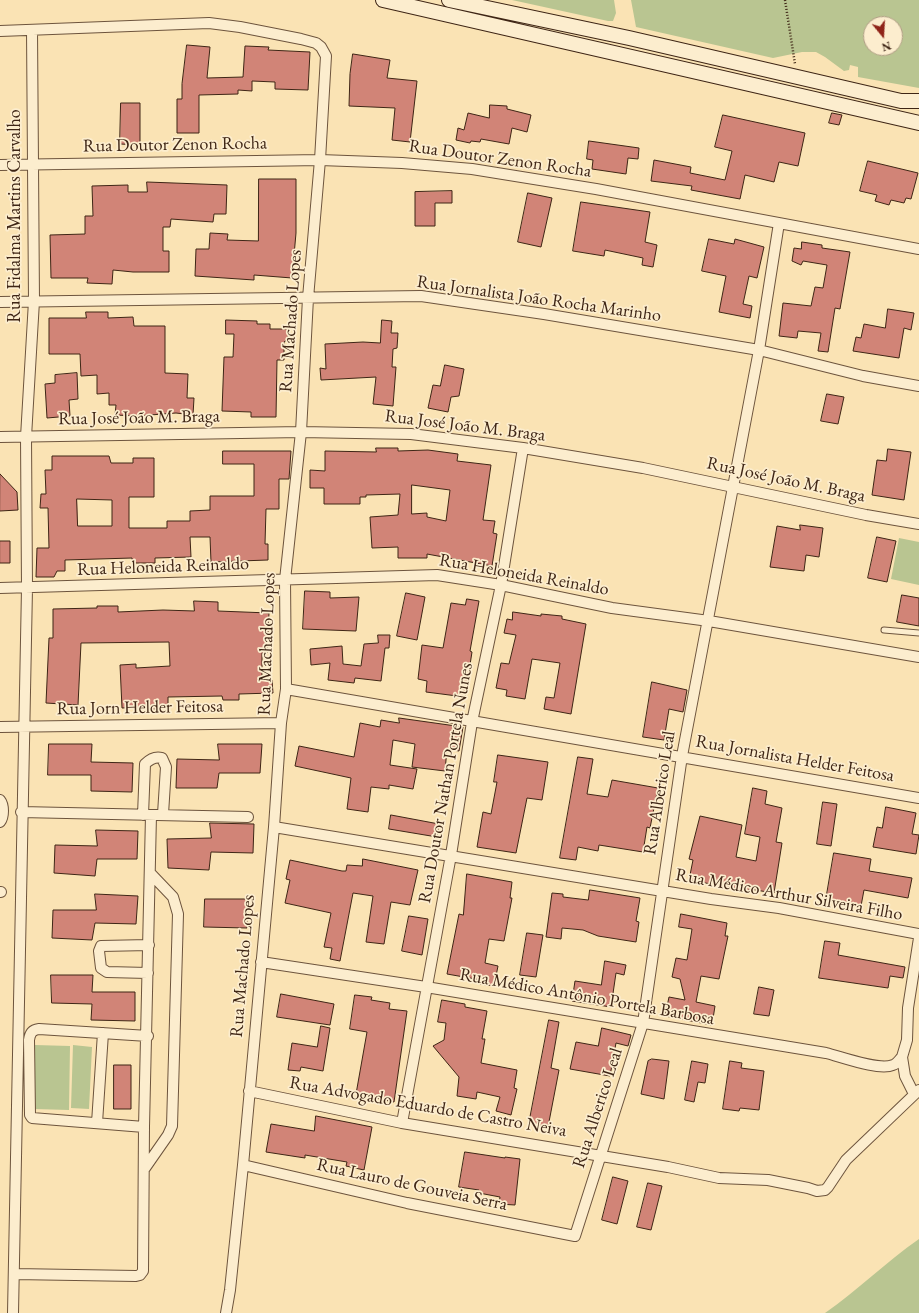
<!DOCTYPE html>
<html>
<head>
<meta charset="utf-8">
<style>
  body { margin:0 }
  #map { position:relative; width:919px; height:1313px; overflow:hidden; background:#fae3b4; font-family:"EB Garamond",serif }
  canvas { display:block }
  .north { position:absolute; left:863px; top:16px; width:40px; height:40px; box-sizing:border-box; background:#fcedce; border:1px solid #b09d84; border-radius:50%; rotate:162deg; font-size:11px; font-weight:700; line-height:16px; text-align:center; color:#3e2515 }
  .north::after { content:''; display:block; margin:auto; width:14px; height:18px; background:#8f2418; clip-path:polygon(50% 0,100% 100%,50% 72%,0 100%) }
</style>
</head>
<body>
<div id="map">
<canvas width="919" height="1313"></canvas>
<div class="north">N</div>
</div>
<script>
const c = document.querySelector('canvas').getContext('2d');
c.lineJoin = 'round';
function paint(path, color) { c.fillStyle = color; c.fill(path, 'evenodd'); }
function stroke(path, color, width, dash) { c.strokeStyle = color; c.lineWidth = width; c.lineCap = dash ? 'butt' : 'round'; c.setLineDash(dash || []); c.stroke(path); }
function drawText(font, color, halo, rows, align = 'center') {
  c.font = font + ' "EB Garamond",serif'; c.lineWidth = 3.5; c.setLineDash([]); c.textBaseline = 'middle'; c.strokeStyle = halo; c.fillStyle = color; for (const [text, x, y, turn = 0] of rows) {
    c.save(); c.translate(x, y); c.rotate((+turn || 0) * Math.PI / 180); c.textAlign = isNaN(turn) ? turn : align; if (halo) c.strokeText(text, 0, 0); c.fillText(text, 0, 0); c.restore();
  }
}
paint(new Path2D(`
  M512,0H614L616,13L613,21H608Z
  M631,0H919V88L858,77V67L850,65L849,70L844,71L825,57L816,52H802L773,58L636,27ZM871,24H895V48H871Z
  M899,538L919,542V585L891,579Z
  M35,1045L70,1046L69,1110L34,1109Z
  M73,1045L92,1047L89,1109L71,1108Z
  M919,1239V1313H825C858,1290 886,1262 919,1239Z`), '#b9c591');
const building = new Path2D(`
  M187,45L210,47L207,78L243,77L245,46L269,47L268,50L310,52L308,90L275,89V82L252,81V91L238,90V94L199,95V133H177V99H182V84Z
  M353,54L390,60L387,78L417,81L410,142L392,140L395,108L349,106L350,74Z
  M121,103H140V145L120,144Z
  M490,105L507,106V109L531,115L527,132L512,128L509,144L481,139L480,142L471,141L470,143L456,140L458,128L464,130L468,113L489,118Z
  M832,113L842,115L839,125L829,123Z
  M723,115L805,133L798,166L779,162L774,182L745,175L740,199L691,190L692,186L651,181L654,160L691,167L690,173L725,180L732,151L715,147Z
  M589,141L639,148L638,159L628,158L626,174L592,169L593,160L587,159Z
  M868,161L918,173L911,199L906,198L904,203L891,200L889,205L875,201L877,195L860,191Z
  M259,179H296V233L292,278L254,275V280L195,276L196,249H209L210,233L228,234L227,240L258,241Z
  M147,182L227,185L226,214H214L213,222L171,219L170,227H163V251H169V272H133L113,270L112,284L87,283L88,278H51L50,235L85,234V216H93L92,186L128,185V192H147Z
  M452,191V203H435V226H415V192Z
  M528,193L552,198L541,247L518,242Z
  M581,202L650,212L645,242L657,245L653,267L642,265L643,258L605,250L604,256L573,251Z
  M709,239L734,244L735,239L764,247L757,278L749,276L743,304L752,306L750,318L719,312L726,276L702,271Z
  M802,242L822,245V248L850,252L840,309L835,308L828,352L818,351L821,333L798,331L797,338L779,336L783,303L811,306L815,287L823,288L827,265L803,261L801,265L792,261L794,248L801,249Z
  M888,309L914,313L911,330L904,328L899,358L853,351L856,337L861,338L864,324L885,328Z
  M86,312H108V318L133,317L134,326H165V373L188,374L187,398H194L193,415L176,413L137,416L115,415L116,405H109V393L97,394V375L81,376L80,354H49V318H86Z
  M226,320L257,321V324H270V329H288V339L284,342V360H277L276,417H251V412L222,411L224,357H233L234,334H226Z
  M382,320L392,321L391,333H398L397,348L393,349L392,367H396L393,406L373,404L376,377L321,380L320,368L326,369L325,344L363,342L380,343Z
  M445,365L464,369L459,396L451,397L448,412L428,408L433,385L440,386Z
  M77,373L78,399L69,400L70,416L47,418L45,384L55,383V375Z
  M827,394L844,397L838,424L821,421Z
  M376,448H398V451L428,450L458,454L457,461L491,465L483,520L495,521L493,533L497,534L492,566L427,554V558H398V547L372,548L370,517L398,515L400,494L366,495V497H360V504H324V488H310V470L325,471V451L376,452ZM412,485L450,490L446,521L427,517V513L412,514Z
  M888,449L911,452L904,500L872,495L877,460L886,461Z
  M223,451H291L289,479H279V509H266L265,544H268V560L211,562L210,537H190L191,557L155,558V563H132V558L65,560V571H57L54,577H36L37,548H49L48,508H40L41,494H46L45,470H52V456H109L111,463H133V458H154V497H129V528H167V521H190V511L210,510V496H254V464H223ZM77,499L112,500V526H78Z
  M0,474L17,492L18,510L0,511Z
  M800,525L823,528L819,557L806,555L804,571L770,567L777,526L800,530Z
  M877,537L896,541L887,582L868,578Z
  M0,541H10V563H0Z
  M305,591L330,592V598L359,597L356,631L303,629Z
  M406,593L425,597L417,640L397,636Z
  M902,595L919,598V626L897,622Z
  M467,599L479,601L470,651L472,652L465,697L426,692L427,681L418,679L422,645L443,648L451,603L465,605Z
  M194,601L218,602V611L269,613L267,653H262V680H272L273,693L239,694V700H223L222,696L168,697V705L158,706L157,709H146V707L122,708L120,665L136,664V668L170,666L169,642L81,643L78,705L46,703L49,638H53V609L97,608V606H118V612L163,610L194,611Z
  M513,612L541,616V614L562,616V619L586,624L571,714L544,709L546,697L554,698L560,663L532,659L525,699L506,696L507,690L496,688L501,663L509,664L516,635L504,633L507,619L512,620Z
  M378,635H390L389,648H385L381,681L355,678L354,683L328,680L330,663L311,665L310,649L342,646L343,664L361,666L364,644L378,643Z
  M652,682L687,690L683,712L669,709L664,740L643,737Z
  M399,718L463,727L459,751L447,749L445,771L412,767L415,744L393,740L390,765L417,769L413,789L389,785V789L371,787L368,812L347,809L351,778L295,766L299,746L354,757L360,723L380,727L381,720L399,723Z
  M49,744H92L91,762L133,763L132,792L91,791V775H48Z
  M218,744H262L260,773H219L217,788H176L177,759L219,760Z
  M498,755L548,762L542,800L527,798L516,853L477,847L483,812L491,814L497,782H494Z
  M578,757L593,759L587,794L608,797L612,780L658,788L650,828L647,827L643,852L599,845L598,851L578,847L576,860L560,858Z
  M753,788L767,791L765,804L782,808L776,842L782,843L774,893L749,889V891L689,880L693,860L689,859L700,816L742,825L736,857L756,861L760,837L745,834Z
  M823,802L837,804L831,846L817,844Z
  M886,807L916,813L912,834L919,835L916,854L873,847L877,827L882,828Z
  M391,815L439,824L437,837L389,829Z
  M210,823L254,824L253,853L211,852L209,870L168,868L167,839L211,838Z
  M96,830L138,831L137,859H97L95,876L54,873L55,845L97,846Z
  M834,853L871,859L869,871L912,878L908,898L864,890L861,906L826,900Z
  M363,859L418,870L410,905L391,902L384,944L366,942L373,896L353,893L340,961L330,959L332,948L324,947L331,913L285,903L290,880L286,879L290,860L342,871H346L347,865L362,866Z
  M467,874L512,882L510,898H512L504,941L489,939L485,963L498,966L494,986L480,984L481,980L447,974L459,914L463,915Z
  M590,890L640,898L636,921L639,922L636,942L598,936L583,930L562,928L561,939L546,937L552,893L563,894V897L588,900Z
  M95,894L138,896L136,924L95,923L92,940L52,938L53,910H96Z
  M205,899H247V928L204,927Z
  M681,914L727,923L725,936H728L719,979L701,976L696,1002L715,1006L712,1025L665,1016L669,997L685,1000L680,979L672,977L676,958L687,960L692,929L679,927Z
  M409,916L428,919L422,955L402,951Z
  M527,933L543,935L536,977L520,975Z
  M825,941L840,943L838,955L905,967L903,978L890,976L888,988L819,978Z
  M605,961L626,965L624,975L616,973L611,1007L572,1001L575,981L601,985Z
  M51,975H93L92,992H135V1021L91,1020L92,1004L52,1003Z
  M759,987L774,990L769,1016L754,1014Z
  M281,994L334,1004L330,1025L277,1017Z
  M355,995L372,997L371,1000L390,1003L389,1009L407,1011L394,1102L356,1094L367,1032L350,1029Z
  M442,1000L465,1004V1007L487,1011L482,1039H485L481,1063L517,1070L514,1088L517,1089L511,1115L496,1111L500,1097L477,1092L476,1099L457,1096L459,1077L433,1046L444,1040L446,1023L438,1022Z
  M549,1020L559,1022L551,1068L559,1070L548,1127L529,1124Z
  M321,1026L330,1028L323,1071L301,1067L300,1071L288,1070L292,1043L317,1047Z
  M602,1028L631,1035L628,1046L616,1043L610,1076L570,1069L576,1042L598,1046Z
  M652,1059L669,1061L664,1099L641,1094L648,1061Z
  M692,1061L708,1064L705,1083L698,1082L694,1102L685,1100Z
  M730,1061L742,1063L741,1068L764,1071L759,1110L740,1108L739,1111L723,1109Z
  M114,1065H131V1109H114Z
  M316,1116L372,1127L364,1170L346,1166L347,1162L305,1155V1158L266,1152L271,1124L314,1131Z
  M465,1152L505,1158V1157L520,1159L515,1205L499,1204L500,1197L479,1193V1190L459,1187Z
  M613,1177L628,1181L617,1224L602,1220Z
  M648,1183L662,1186L651,1230L637,1227Z`);
paint(building, '#d18477');
stroke(building, '#3e2515', 1);
const lane = new Path2D(`
  M884,630L919,633`);
const street = new Path2D(`
  M0,31L209,23L240,27L301,39L316,43L321,47L326,56L320,160L308,298L301,432L285,580L286,689L281,723L274,827L243,1165L230,1290L226,1313
  M0,165L320,160L402,163L472,169L596,189L919,249
  M779,223L759,350L863,376L919,386
  M0,302L421,296L544,314L759,350L682,756L643,1023L575,1236L407,1203L243,1165
  M0,437L301,432L411,434L523,448L643,468L866,515L919,524
  M0,588L437,575L501,585L612,608L709,621L919,657
  M286,689L919,798
  M0,727L281,723
  M0,800C4,805 4,817 0,822
  M21,812L248,817
  M143,815L145,764C150,759 155,756 162,758L166,767L163,814
  M274,827L711,899L779,908L919,934
  M0,892H1
  M261,962L426,987L826,1053C842,1057 879,1071 893,1065C897,1064 899,1060 902,1057
  M148,973L107,972L101,968L99,951L101,946L149,945
  M249,1091L402,1123L668,1167L719,1178L768,1180L808,1188L817,1191L825,1190L828,1187L846,1160L919,1090
  M914,1094L905,1076L902,1057L907,1040L908,1008L919,938
  M97,1123L103,1033
  M402,1123L451,855L472,722L501,585L523,448
  M144,1127L32,1118L30,1115L29,1040C30,1033 32,1030 39,1029L148,1036
  M145,1168L168,1135L172,1126L178,914L173,897L151,874
  M14,1274L136,1276L140,1275L143,1271L144,1127L151,815
  M13,1313L27,588L26,437L34,301L32,30`);
const secondary = new Path2D(`
  M383,0L919,123
  M449,0L629,38L901,101H919`);
stroke(lane, '#6d543d', 7);
stroke(street, '#6d543d', 12);
stroke(secondary, '#3e2515', 16);
stroke(new Path2D(`
  M785,0L795,64`), '#3e2515', 2.5, [1, 2]);
stroke(lane, '#fcedce', 5);
stroke(street, '#fcedce', 10);
stroke(secondary, '#fcedce', 14);
drawText('18px', '#3e2515', '#fcedce', [
  ["Rua Doutor Zenon Rocha",175,145,-1],
  ["Rua Doutor Zenon Rocha",500,159,8],
  ["Rua Fidalma Martins Carvalho",15,216,-90],
  ["Rua Jornalista João Rocha Marinho",539,299,8],
  ["Rua Machado Lopes",291,321,-86],
  ["Rua José João M. Braga",139,418,-1],
  ["Rua José João M. Braga",465,426,7],
  ["Rua José João M. Braga",786,480,12],
  ["Rua Heloneida Reinaldo",163,567,-2],
  ["Rua Heloneida Reinaldo",524,575,10],
  ["Rua Machado Lopes",267,644,-88],
  ["Rua Jorn Helder Feitosa",140,708,-1],
  ["Rua Jornalista Helder Feitosa",795,759,10],
  ["Rua Doutor Nathan Portela Nunes",446,783,-80],
  ["Rua Alberico Leal",660,793,-81],
  ["Rua Médico Arthur Silveira Filho",789,895,10],
  ["Rua Machado Lopes",243,966,-85],
  ["Rua Médico Antônio Portela Barbosa",587,997,10],
  ["Rua Advogado Eduardo de Castro Neiva",428,1107,10],
  ["Rua Alberico Leal",598,1108,-72],
  ["Rua Lauro de Gouveia Serra",412,1185,12]
]);
</script>
</body>
</html>
